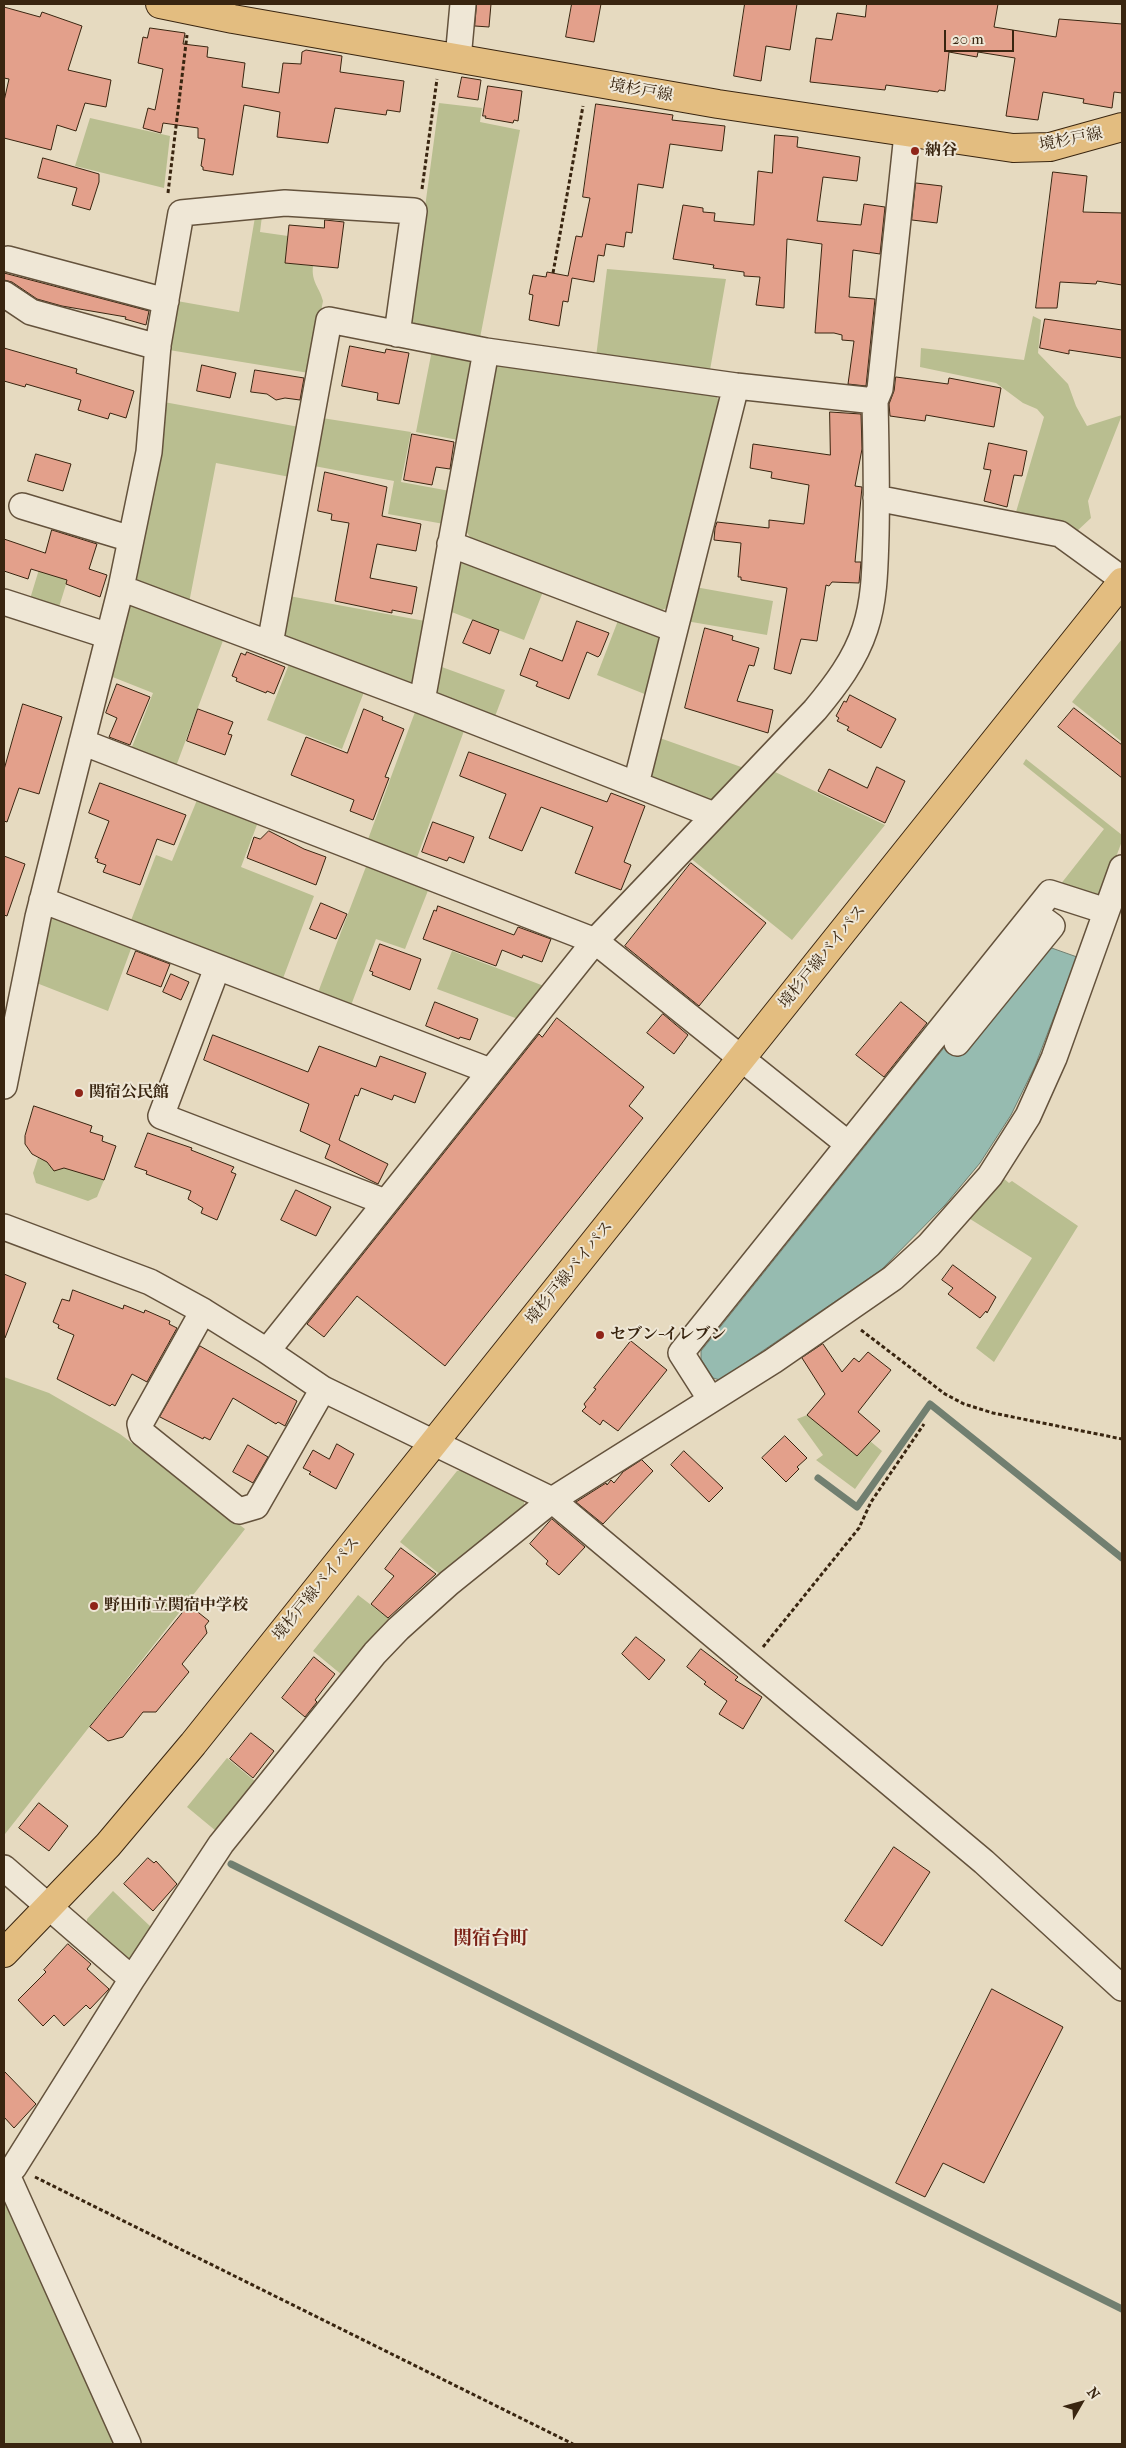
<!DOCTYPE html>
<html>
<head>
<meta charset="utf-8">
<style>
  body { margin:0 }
  #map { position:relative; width:1126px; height:2448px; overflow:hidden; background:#e6dac0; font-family:"IM FELL French Canon",serif }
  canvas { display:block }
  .frame { position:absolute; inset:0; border:5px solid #392510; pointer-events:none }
  .north { position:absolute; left:1056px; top:2378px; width:50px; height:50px; -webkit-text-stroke:4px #efe7d6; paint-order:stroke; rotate:52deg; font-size:14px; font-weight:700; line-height:20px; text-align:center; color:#392510 }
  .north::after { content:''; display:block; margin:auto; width:18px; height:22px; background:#392510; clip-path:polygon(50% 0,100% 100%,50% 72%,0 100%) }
  .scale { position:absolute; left:944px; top:30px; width:70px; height:22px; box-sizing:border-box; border:2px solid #392510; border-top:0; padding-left:6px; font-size:15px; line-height:18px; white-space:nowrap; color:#392510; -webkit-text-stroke:4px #efe7d6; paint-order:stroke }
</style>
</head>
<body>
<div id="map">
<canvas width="1126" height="2448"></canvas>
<div class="frame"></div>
<div class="north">N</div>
<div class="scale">20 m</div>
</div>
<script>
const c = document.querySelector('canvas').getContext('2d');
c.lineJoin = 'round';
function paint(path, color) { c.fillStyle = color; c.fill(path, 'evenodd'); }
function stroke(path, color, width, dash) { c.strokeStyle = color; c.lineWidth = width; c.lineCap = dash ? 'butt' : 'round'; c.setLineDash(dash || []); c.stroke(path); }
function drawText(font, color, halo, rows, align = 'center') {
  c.font = font + ' "IM FELL French Canon","Noto Serif JP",serif'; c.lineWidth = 4; c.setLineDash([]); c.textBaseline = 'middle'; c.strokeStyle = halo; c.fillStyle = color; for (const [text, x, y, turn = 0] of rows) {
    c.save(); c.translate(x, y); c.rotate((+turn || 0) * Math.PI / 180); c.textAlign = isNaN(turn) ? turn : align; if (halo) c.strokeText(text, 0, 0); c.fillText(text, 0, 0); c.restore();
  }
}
paint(new Path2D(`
  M439,103L482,108L480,122L520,130L480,338L414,326L410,319Z
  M90,118L170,136L164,188L75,166Z
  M262,216L260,232L288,236L285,263L313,266C311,282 320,288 323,301L309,373L169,350L177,301L239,312L255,217Z
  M607,269L726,279L710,370L596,357Z
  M1033,316L1041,320L1038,353L1068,384L1076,406L1087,426L1122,415L1088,501L1091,518L1076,532L1066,523L1016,512L1044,417L1037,409L1023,403L996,383L920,367L921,348L1024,360Z
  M432,350L468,356L474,365L458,440L416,432Z
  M502,362L714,392L719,401L668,607L659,612L472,540L464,528L494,368Z
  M164,402L299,427L290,477L216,463L189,603L139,584L133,574Z
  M322,418L411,432L401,482L450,491L444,524L388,514L394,481L314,466Z
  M44,553L73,562L59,607L30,599Z
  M467,561L544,589L524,640L449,611L457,565Z
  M695,587L773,601L767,635L686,621Z
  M289,596L425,621L415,681L405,686L288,642L283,631Z
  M134,604L224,638L175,769L130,752L153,693L110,676L126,610Z
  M619,618L655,632L660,641L647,695L597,675Z
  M1122,639V742L1072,702Z
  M289,664L364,692L342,749L267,720Z
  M439,666L505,690L494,719L440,699L434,689Z
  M415,712L464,731L416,860L367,842Z
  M657,737L744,768L716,798L703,801L654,781L648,771Z
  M1026,759L1122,835V841L1103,892L1093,897L1060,885L1104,829L1023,764Z
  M771,770L885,825L792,940L689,857Z
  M197,800L258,822L241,867L314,896L282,981L130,923L156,855L172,861Z
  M367,864L429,888L405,949L376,939L350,1008L317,995Z
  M56,916L132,946L108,1011L34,982L46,922Z
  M452,951L544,986L518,1019L437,989Z
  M38,1158L104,1180L97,1197L88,1201L36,1183L33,1173Z
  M1002,1177L1009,1183L1012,1181L1078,1226L994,1362L976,1348L1032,1258L967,1217Z
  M4,1377L49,1393L120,1434L245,1529L5,1834Z
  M807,1415L857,1456L870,1441L882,1451L855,1489L816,1460L823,1455L797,1419Z
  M468,1469L524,1499V1511L442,1576L400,1542L457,1471Z
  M358,1595L392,1621L342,1675L313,1651Z
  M227,1758L256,1782L216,1831L187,1807Z
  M113,1891L151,1927L133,1958L121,1960L87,1929V1919Z
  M4,2202H7L116,2444H4Z`), '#b9be90');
const water = new Path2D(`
  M1046,946L1077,957L1035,1066L1011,1115L980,1163L945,1205L881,1270L720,1380L713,1378L701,1359V1351L951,1039Z`);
paint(water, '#96bbb0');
stroke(water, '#717f70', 1);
stroke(new Path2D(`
  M818,1478L857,1507L930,1404L1122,1558
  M231,1864L1122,2309`), '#717f70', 7);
const building = new Path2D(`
  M477,4H491L489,27L475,26Z
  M572,4H601L594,42L566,37Z
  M745,4H797L790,50L766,46L761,81L734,76Z
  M867,4H998L994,27L1056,37L1059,19L1122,24V93L1114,92L1112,108L1083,103L1084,99L1043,92L1038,120L1006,116L1015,58L978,52L977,57L949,52L945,91L939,90L938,92L886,85L885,90L810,82L816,38L832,40L837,13L865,17Z
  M4,7L40,17L42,12L82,26L68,70L111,80L106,107L85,103L76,131L57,125L51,150L4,138V101L9,79L4,78Z
  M150,28L185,33L183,44L208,47L207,57L245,63L242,87L279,93L283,63L301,64L302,52L306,50L342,56L340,72L404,81L400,112L387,110L386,115L335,108L328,143L277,137L280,112L244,105L233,175L203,170V167L201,166L205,139L198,138V128L163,123L161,133L143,128L148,108L155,110L163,69L138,63L143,37L147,38Z
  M462,77L481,80L478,100L458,97Z
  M488,86L522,91L518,121L514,120L513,123L485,118L486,116H483Z
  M596,104L673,115L672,120L725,126L722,151L670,144L663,188L638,184L632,233L626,232L624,247L606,244L604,256L598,255L594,282L572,278L568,302L563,301L559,326L529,320L533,295L529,294L533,275L546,277L547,272L568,276L576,236L582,237L590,198L583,197Z
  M775,135L798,137L797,147L860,157L857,181L823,177L817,221L861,225L864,204L885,207L880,254L853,250L849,297L875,299L866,386L848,384L854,341L842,340V335L834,333H815L822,244L787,239L784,308L756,305L760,277L744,276V272L713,268L714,265L673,259L683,205L703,208V212L715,213L714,221L754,225L758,171L772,173Z
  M43,158L99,174V182L90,210L72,205L77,188L38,178Z
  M1053,172L1087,176L1083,212L1122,213V285L1097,281L1096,284L1060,282L1057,308H1036Z
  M916,183L942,186L937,223L912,220Z
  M325,220L344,222L338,268L285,263L289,225L324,228Z
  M4,273L149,311L146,325L125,319L126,317L62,306L37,299L12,282L4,280Z
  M1045,319L1122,330V358L1069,350V354L1040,348Z
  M350,346L385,353L386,349L409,353L399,404L377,400L378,393L342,386Z
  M4,348L77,369L76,373L134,391L126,418L110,413L108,419L78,410L81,400L26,384L25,387L4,381Z
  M202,365L236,373L230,398L197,391Z
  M255,370L304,378L300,400L285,398L276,400L267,394L251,392Z
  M896,377L948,384L949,378L1001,388L994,427L926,415L925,421L890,416L889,404L894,391Z
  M830,412L861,414L862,449L855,486L862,487L855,562H861L859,583L832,582L829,586L826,585L817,641L801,639L791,674L774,669L787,588L741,580V577H738L741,543L714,540L715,528L717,522L769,528V520L804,524L809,485L771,478L772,472L750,468L753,444L830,455Z
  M412,434L454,442L450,469L436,467L432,485L404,480Z
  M989,443L1027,451L1022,476L1014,475L1007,507L984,501L991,470L984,469Z
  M36,454L71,464L63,491L28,481Z
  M325,472L387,487L382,516L421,524L416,551L377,544L370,578L417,587L412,614L392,610V613L335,601L349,523L331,520L332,514L318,511Z
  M52,530L97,544L89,569L107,575L100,597L66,584L67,580L31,569L28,579L4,571V539L45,553Z
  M473,620L499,630L490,654L463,643Z
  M577,621L609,633L600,655L598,657L587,652L569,699L536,686L538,682L520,675L530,648L562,661Z
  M705,628L733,636L732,640L759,648L754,666L749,665L737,701L773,710L768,733L685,708Z
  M247,652L285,667L274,694L267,691L266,693L236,681L237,678L232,676L241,653L245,655Z
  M117,684L150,697L130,745L109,737L117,718L106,713Z
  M850,695L896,719L881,748L847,730L849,727L837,721L839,718L836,716L844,701L846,702Z
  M23,704L62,717L39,794L19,788L7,822L4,821V770Z
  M1074,708L1122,745V778L1058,727Z
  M198,709L233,722L228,734L232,735L225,755L187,741Z
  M364,709L383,717L382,720L404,729L385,777L389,778L373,820L350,811L354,800L291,775L306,737L347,753Z
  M469,752L607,802L611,793L645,806L624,862L631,865L621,890L575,873L593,827L541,807L522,851L489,838L506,794L460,776Z
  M877,767L905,781L885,823L818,791L829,769L867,788Z
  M100,783L186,815L174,845L157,839L140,885L103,872L106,865L97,862L98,859L95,858L109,821L89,813Z
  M433,822L474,837L464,863L449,857L447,861L422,852Z
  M269,831L304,849L326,857L316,885L247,858L254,837L260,839Z
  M4,856L25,864L7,916L4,915Z
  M691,863L766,923L699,1006L625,946Z
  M321,903L347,914L336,939L310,929Z
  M438,906L514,935L518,927L551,939L542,962L523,955L522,958L502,950L496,966L423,939L434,910L436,911Z
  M380,944L421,959L410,990L372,975L373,972L370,971Z
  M136,951L170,964L161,987L127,974Z
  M171,974L189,982L181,1000L163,992Z
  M435,1002L478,1019L470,1040L460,1037L459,1039L426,1026Z
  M901,1002L927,1023L884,1077L856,1055Z
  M663,1014L688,1035L674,1054L647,1033Z
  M557,1018L644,1087L629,1106L643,1118L445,1366L357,1296L324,1337L307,1324L539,1034L542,1037Z
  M213,1035L308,1072L319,1046L376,1067L380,1056L426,1073L415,1103L394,1095L392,1100L361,1088L358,1096L355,1095L339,1140L388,1164L378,1184L325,1158L330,1145L300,1131L309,1104L204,1060Z
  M34,1106L92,1126L90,1132L103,1136L102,1141L116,1146L104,1180L64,1168L54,1171L47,1162L32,1154L25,1144V1136Z
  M148,1133L192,1148L191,1150L234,1167L231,1172L236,1174L217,1220L201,1213L203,1208L188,1199L191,1191L146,1174L147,1171L135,1167Z
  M296,1190L331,1207L316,1236L281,1220Z
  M953,1265L996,1297L987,1313L986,1311L980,1318L948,1294L953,1288L942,1280Z
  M4,1274L26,1283L5,1338L4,1337Z
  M73,1290L123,1309L124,1305L144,1313L145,1310L170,1321L169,1324L177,1328L147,1382L132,1374L115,1406L112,1404L110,1406L57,1379L74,1335L58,1328L59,1325L53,1322L62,1299L69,1301Z
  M631,1341L667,1370L618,1431L603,1420L600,1425L582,1411L586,1407L584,1404L596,1389L594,1388Z
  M823,1344L842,1372L854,1358L859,1362L868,1352L891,1370L858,1412L880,1431L857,1456L807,1415L825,1394L802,1358Z
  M200,1346L297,1401L285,1426L278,1422L276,1424L233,1398L210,1440L204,1437L203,1439L160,1417Z
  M785,1436L807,1458L797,1467L799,1469L786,1482L762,1458Z
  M337,1444L354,1454L336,1489L309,1474L311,1472L303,1468L313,1450L329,1459Z
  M248,1445L268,1457L253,1483L233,1472Z
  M684,1451L723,1488L709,1502L671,1465Z
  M642,1460L653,1471L603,1524L576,1502L606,1483L607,1485L611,1480L614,1483L623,1472Z
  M552,1519L585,1547L559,1575L546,1564L548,1561L530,1544Z
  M401,1548L436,1574L388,1618L371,1604L394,1576L385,1569Z
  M189,1605L209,1621L205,1626L207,1633L182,1664L189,1672L156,1712H143L123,1737L108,1741L90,1727Z
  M636,1637L665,1660L649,1680L622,1654Z
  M701,1649L738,1677L735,1680L762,1697L743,1729L719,1714L727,1701L704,1684L706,1682L687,1667Z
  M314,1657L335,1674L315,1700L317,1702L305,1717L282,1698Z
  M251,1733L274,1751L253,1778L230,1759Z
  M39,1803L68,1826L49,1851L19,1828Z
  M894,1847L930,1872L882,1946L845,1921Z
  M148,1858L154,1863L156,1861L177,1884L153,1911L124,1884Z
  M68,1944L91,1964L87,1969L109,1989L90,2009L86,2005L64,2026L54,2015L43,2026L18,2000L46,1972L44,1970Z
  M992,1989L1063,2027L984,2183L943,2163L925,2197L896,2183Z
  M4,2071L36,2104L14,2128L4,2117Z`);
paint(building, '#e3a08b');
stroke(building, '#392510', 1);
const minor = new Path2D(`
  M458,59L463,4
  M8,259L166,301
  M4,294L31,312L158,347
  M876,498L1060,534L1122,579
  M22,506L131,539
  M450,544L674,629
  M121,588L422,701L714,815
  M4,602L109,636
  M270,644L329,320L486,351L736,386L875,401
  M422,701L486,351
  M82,742L595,941L848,1144
  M636,784L736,386
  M42,900L490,1071
  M217,968L161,1116L385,1202
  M957,1043L1052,926L1034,913
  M4,1086L38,917L121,588L149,452L158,345L181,213L285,203L414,211L397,334
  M4,1227L150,1282L203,1311L267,1351L323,1389L552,1500L984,1862L1122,1988
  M203,1311L140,1424L142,1433L239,1511L256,1506L323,1389
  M267,1351L595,941L815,710C835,686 855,660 865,629C875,599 875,566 876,535C877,490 876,446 875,401L880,389L907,134
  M711,1400L681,1353L1050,893L1106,911
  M4,1868L132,1979
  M7,2175L128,2444
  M4,2178L14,2167L132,1979L221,1844L375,1653L398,1629L449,1583L552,1500L773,1361L893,1278L929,1245L990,1176L1028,1116L1054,1058L1122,868`);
const major = new Path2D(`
  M160,4L233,19L718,104L1013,148L1050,147L1122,127
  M4,1953L108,1845L193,1744L1122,582`);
stroke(minor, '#64523c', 28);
stroke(major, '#392510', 30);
stroke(new Path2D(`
  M422,189L437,79
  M168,193L187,35
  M553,273L583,106
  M861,1330L945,1394L964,1404L993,1413L1122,1439
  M763,1647L859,1528L871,1502L924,1424
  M35,2177L573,2444`), '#392510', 3, [4, 2.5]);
stroke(minor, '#efe7d6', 25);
stroke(major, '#e3bd80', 28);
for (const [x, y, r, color] of [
  [915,151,5,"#8f2418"],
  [79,1093,5,"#8f2418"],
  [600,1335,5,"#8f2418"],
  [94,1606,5,"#8f2418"]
]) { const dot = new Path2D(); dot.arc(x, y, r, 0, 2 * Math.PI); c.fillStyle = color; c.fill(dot); stroke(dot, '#efe7d6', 2); }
drawText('16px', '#392510', '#efe7d6', [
  ["境杉戸線",641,91,10],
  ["境杉戸線",1071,140,-11],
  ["境杉戸線バイパス",823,957,-51],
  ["境杉戸線バイパス",570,1273,-51],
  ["境杉戸線バイパス",317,1589,-51]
]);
drawText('bold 16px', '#392510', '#efe7d6', [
  ["納谷",925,151],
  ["関宿公民館",89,1093],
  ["セブン-イレブン",610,1335],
  ["野田市立関宿中学校",104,1606]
], 'left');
drawText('bold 19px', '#7a1f14', '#efe7d6', [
  ["関宿台町",491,1939]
]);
</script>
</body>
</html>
